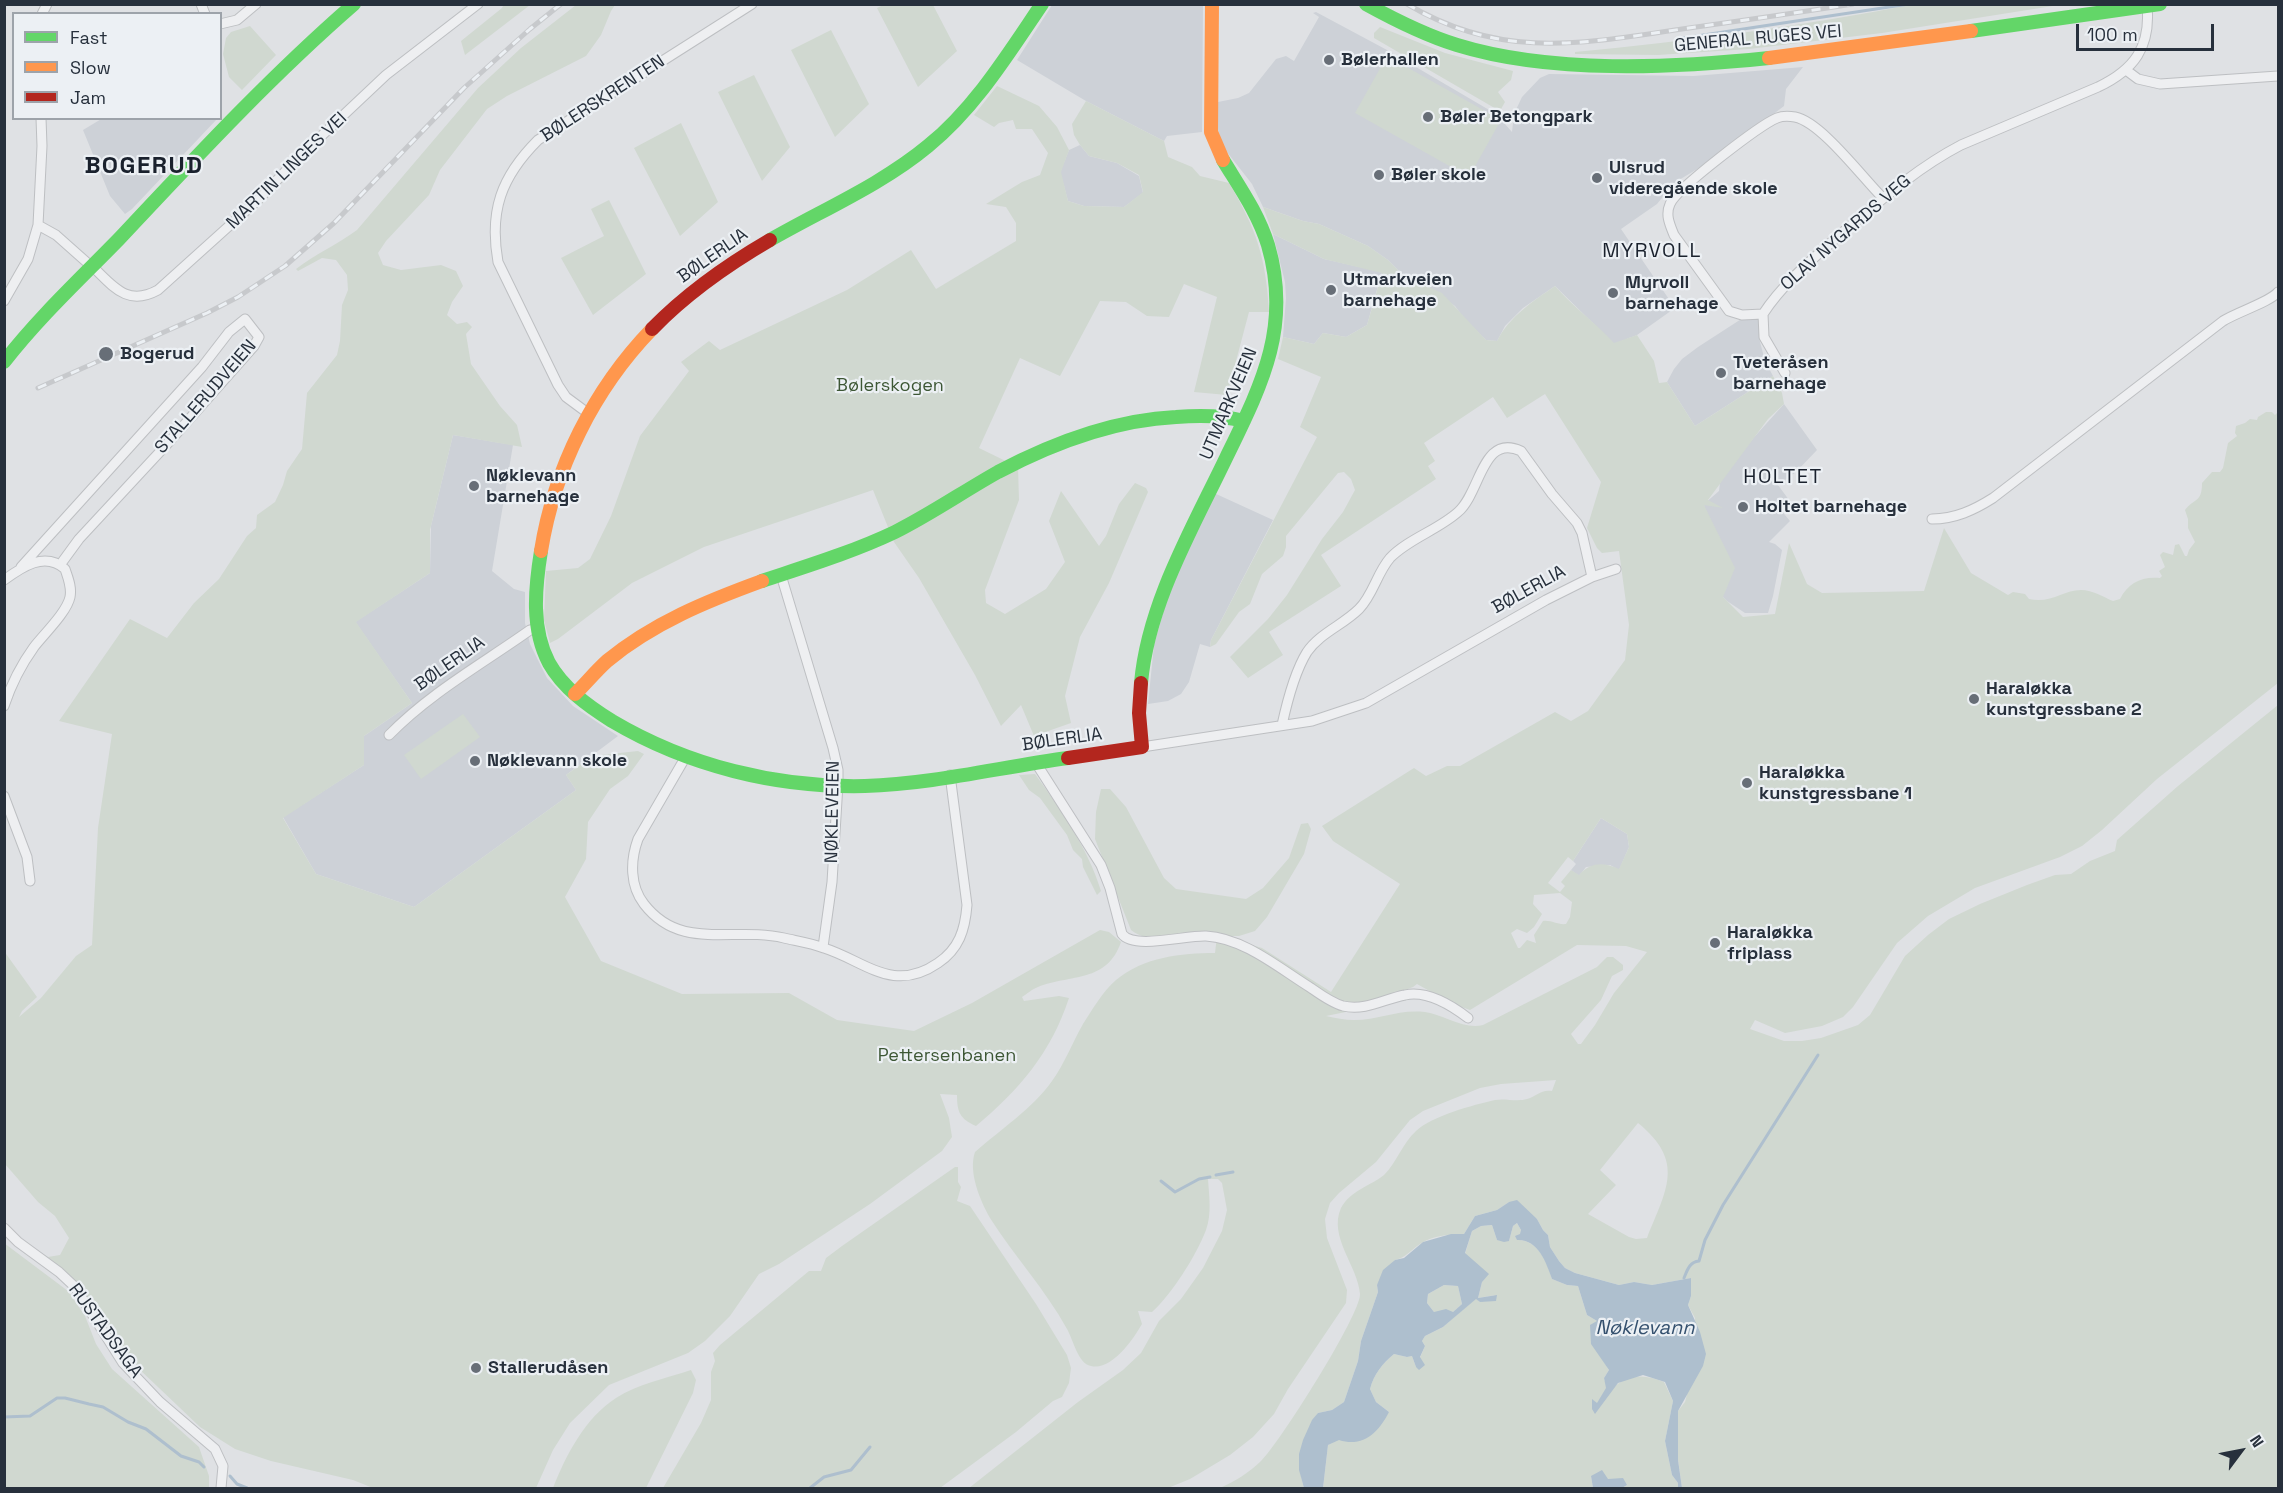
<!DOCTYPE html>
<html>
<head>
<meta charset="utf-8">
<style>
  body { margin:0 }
  #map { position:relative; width:2283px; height:1493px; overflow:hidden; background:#dfe1e4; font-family:"Space Grotesk",sans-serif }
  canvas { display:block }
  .frame { position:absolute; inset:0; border:6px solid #27303c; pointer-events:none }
  .legend { position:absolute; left:12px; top:12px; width:210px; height:108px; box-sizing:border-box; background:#ecf0f4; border:2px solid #9da3aa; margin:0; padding:8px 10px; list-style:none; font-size:18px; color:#27303c }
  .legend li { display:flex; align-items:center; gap:12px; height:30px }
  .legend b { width:30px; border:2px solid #9da3aa }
  .north { position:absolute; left:2211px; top:1421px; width:60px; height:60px; -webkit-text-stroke:4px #ecf0f4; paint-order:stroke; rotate:58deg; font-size:16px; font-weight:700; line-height:24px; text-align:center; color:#27303c }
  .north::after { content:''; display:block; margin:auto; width:21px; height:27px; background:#27303c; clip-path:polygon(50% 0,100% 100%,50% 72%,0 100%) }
  .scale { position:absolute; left:2076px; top:24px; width:138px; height:27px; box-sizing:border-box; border:3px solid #27303c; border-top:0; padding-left:8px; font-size:18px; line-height:21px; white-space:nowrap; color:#27303c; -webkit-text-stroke:4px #ecf0f4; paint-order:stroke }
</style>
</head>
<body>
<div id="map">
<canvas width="2283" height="1493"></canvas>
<div class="frame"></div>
<ul class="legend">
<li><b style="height:8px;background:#63d668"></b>Fast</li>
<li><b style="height:8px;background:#ff974d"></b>Slow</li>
<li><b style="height:8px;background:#b3261e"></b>Jam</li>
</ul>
<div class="north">N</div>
<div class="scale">100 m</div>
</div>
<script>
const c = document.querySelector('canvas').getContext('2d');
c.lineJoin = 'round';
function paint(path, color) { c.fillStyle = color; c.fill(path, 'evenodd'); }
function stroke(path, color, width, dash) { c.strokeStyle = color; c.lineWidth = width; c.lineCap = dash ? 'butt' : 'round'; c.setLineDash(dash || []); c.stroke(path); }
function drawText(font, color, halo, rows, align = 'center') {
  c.font = font + ' "Space Grotesk",sans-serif'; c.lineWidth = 4.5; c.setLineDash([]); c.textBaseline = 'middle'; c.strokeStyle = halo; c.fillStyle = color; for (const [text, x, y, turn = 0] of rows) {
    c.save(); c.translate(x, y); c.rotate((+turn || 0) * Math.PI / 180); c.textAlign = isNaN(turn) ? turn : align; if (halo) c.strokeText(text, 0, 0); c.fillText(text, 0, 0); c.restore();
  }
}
paint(new Path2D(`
  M1052,5H1203L1202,132L1167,136L1164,141L1086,101L1017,60Z
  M1316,12L1387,50L1496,114L1512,132L1514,114L1522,97L1540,78L1549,74L1694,76L1803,67L1786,89L1784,106L1717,157L1674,183L1657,204L1621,229L1675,308L1637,335L1614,344L1555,286L1523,308L1505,326L1497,341L1486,340L1466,321L1455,306L1424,285L1404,276L1388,260L1368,246L1319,224L1303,221L1263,207L1252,184L1223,147L1218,130V102L1238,98L1249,93L1276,59L1286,56L1294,61L1319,17L1313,13Z
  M103,118H217V119L132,209L125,214L110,196L83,130Z
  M1080,145L1089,156L1117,163L1139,176L1143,193L1124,207L1084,206L1068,201L1060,172L1069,150Z
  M1273,234L1324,259L1382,272L1367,325L1346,337L1323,333L1314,344L1283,337L1286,298L1285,282Z
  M1763,313L1759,338L1765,361L1773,376L1695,426L1667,382L1674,369L1682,359L1698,347L1749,314Z
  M1784,404L1817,450L1796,472L1778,485L1789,500L1780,509L1790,521L1769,542L1775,544L1782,550L1773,596L1768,613H1745L1727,601L1710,584L1704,504L1719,491L1721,474Z
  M453,435L513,445L492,571L514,589L525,592V623L530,644L547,678L573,706L618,736L566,775L576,790L414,907L316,874L283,817L364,765V736L412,703L355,622L430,573L431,526Z
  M1214,493L1273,520L1211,640L1210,647L1200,644L1189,682L1181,694L1168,701L1148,704L1154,645L1169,592Z
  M1601,818L1627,834L1629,847L1619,870L1610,865L1586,867L1579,876L1571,870L1576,864L1573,861Z`), '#cdd1d7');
paint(new Path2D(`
  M504,4L530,5L465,55L461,41L502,8Z
  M885,4L933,5L957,51L918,87L877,8Z
  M1915,4L2059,5L1882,33L1749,49L1658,55L1575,54V52C1689,41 1803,26 1915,4Z
  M576,5H615L611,11L601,35L586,56L507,96L487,109L440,170L429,195L386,241L378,253L383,265L401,270L441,265L456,271L463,286L452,302L447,315L457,324L467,322L472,327L466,334L471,364L500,406L517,425L522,447L453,435L430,530V573L356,622L412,703L364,736V765L283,818L316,874L414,907L576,790L566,775L592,756L638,751L644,754L628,776L610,789L588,822L586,859L565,897L601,961L682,994L789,993L837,1020L914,1031L972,1003L1100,930L1109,932L1121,942C1107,983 1071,974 1038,987C1032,989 1027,994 1022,997L1024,1001L1059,996L1069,998C1051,1053 1019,1090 976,1126C960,1119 957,1112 957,1095L940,1094L949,1118L952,1137L942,1151L870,1204L779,1264L759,1274L730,1316L705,1341L688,1353L609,1385L570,1423L553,1450L536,1488H373L353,1480L271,1461L235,1449L200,1427L138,1368L91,1301L72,1281L31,1247L48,1257L60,1255L69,1238L55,1216L38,1202L5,1164L4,951L37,997L22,1011L19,1017L41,998L76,956L92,945L98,828L112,734L59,721L130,619L167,638L194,603L219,579L247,536L256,528L257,515L275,502L283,485L287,471L302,449L307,393L337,355L340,341L342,305L348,290L347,275L336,260L322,258L298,271L296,269C315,254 337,245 357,230L478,88L521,48Z
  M250,26L276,55L242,90L229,77L223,54L226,38L231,32Z
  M1380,27L1445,53L1513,71L1511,80L1498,92L1505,102L1501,109L1498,110L1374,38V33Z
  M831,30L869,104L835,137L791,50Z
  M1387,56L1501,120L1469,177L1355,113Z
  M754,75L790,147L762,181L718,92Z
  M997,86L1039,106L1057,127L1069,150L1061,172L1068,201L1084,206L1124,207L1143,192L1139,175L1117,163L1089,156L1080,145L1074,135L1072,124L1086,101L1164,141L1168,157L1192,167L1200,176L1229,183C1257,230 1266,258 1269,312H1249L1227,395L1194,392L1217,297L1184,284L1169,317L1147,316L1126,302L1100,301L1060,376L1020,358L979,448L1018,467L1019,500L985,590L986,603L1005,614L1046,589L1065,562L1049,521L1061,491L1099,546L1106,536L1119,504L1135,483L1146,488L1148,492L1109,583L1080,637L1065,696L1071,723L1034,736L1021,705L1001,726L975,675L919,578L894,542L873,490L704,547L632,583L558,639L550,643L544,620L546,571L578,568L590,559L611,516L640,436L689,371L681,362L709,341L720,350L847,290L911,250L936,289L1016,241V223L1006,207L986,204L1022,182L1040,175L1048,153L1032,129H1016L1013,120L999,123L994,127L974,115Z
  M681,123L718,202L680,236L634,148Z
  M609,200L646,274L593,315L561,258L604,236L591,209Z
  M1263,207L1303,221L1319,224L1368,246L1388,260L1404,276L1442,293L1486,340L1497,341C1510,316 1532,302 1555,286C1573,307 1595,322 1614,343L1637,335L1654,361L1659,383L1667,382L1695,426L1773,376L1782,393L1784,404L1768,419L1708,500L1723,508L1704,505L1735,568L1723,597L1743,617L1775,614L1789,543L1807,584L1822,593L1924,591L1944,528L1971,573L2008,595L2013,592L2025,594L2029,599C2051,604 2063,590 2081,590C2093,590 2103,597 2113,601L2120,599C2128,583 2142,576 2160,578L2162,576L2159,571L2165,567L2160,555L2163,552L2173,555L2175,545L2179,544L2185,556H2187L2189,550L2195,542L2188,528V519L2185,510C2194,498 2202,503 2202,483L2212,472H2220L2223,468L2228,443L2237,436L2235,433L2236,426L2245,423L2250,419L2257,420L2258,417L2266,412H2272L2275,415L2278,412V683L2157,779L2102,830L2082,846L2060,857L1975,888L1928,916L1897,943L1853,1007L1843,1017L1822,1026L1785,1033L1755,1020L1750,1029L1784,1041H1802L1821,1038L1858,1025L1870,1015L1905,956L1928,935L1949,919L1980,904L2027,885L2055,875L2071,874L2090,861L2115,851L2117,840L2178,786L2278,705V1488H1682L1678,1460V1411L1685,1402L1688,1390L1695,1378V1318L1688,1305L1691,1296V1278L1652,1285L1634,1282L1619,1285L1575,1273L1565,1268L1559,1261L1550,1247L1548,1235L1543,1230L1537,1219L1509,1202L1497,1210L1475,1216L1464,1234C1450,1234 1431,1236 1420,1244C1411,1250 1405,1258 1395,1260L1377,1285L1378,1292L1361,1341L1358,1361L1344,1402L1332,1410L1318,1413C1303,1446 1294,1452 1304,1488H1220C1234,1482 1250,1472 1261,1461C1279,1444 1361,1314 1360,1294C1358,1266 1328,1237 1341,1208C1350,1191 1370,1186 1384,1175C1397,1162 1402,1144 1416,1131C1432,1116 1473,1105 1495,1100C1505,1098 1517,1102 1527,1099C1537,1096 1541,1089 1552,1091L1556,1080L1501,1084L1480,1088L1423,1111L1410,1120L1376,1162L1339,1193L1330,1203L1325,1219L1327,1238L1347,1290L1346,1303L1288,1389L1274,1414L1253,1437L1230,1455L1190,1479L1168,1488H969L1078,1402L1123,1370L1141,1353L1159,1321L1181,1299L1203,1268L1222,1231L1227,1210L1222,1183L1218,1179H1208C1209,1195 1212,1214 1206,1230C1196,1256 1172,1294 1152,1312L1138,1311L1142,1324C1134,1338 1112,1371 1091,1366C1078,1364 1073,1339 1067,1329C1045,1289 1014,1256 990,1218C980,1200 968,1172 975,1152C1001,1129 1032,1109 1052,1081C1065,1063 1072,1043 1083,1024C1092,1010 1103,991 1116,980C1144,957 1181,953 1215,953L1217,936C1193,937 1150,946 1131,930L1095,839L1096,812L1101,789H1110L1126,807L1164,878L1176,889L1246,899L1263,888L1289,858L1301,824L1308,823L1311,829L1304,854L1267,917L1255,931L1239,936H1221L1262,948L1331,992L1400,884L1333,841L1322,826L1414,768L1426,776L1447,766H1460L1555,712L1571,721L1588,711L1625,660L1629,625L1619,551L1602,553L1597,548L1587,528L1601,482L1545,394L1507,418L1493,397L1424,443L1435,461L1428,466L1436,479L1321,555L1341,586L1269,632L1283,655L1248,678L1230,657L1268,619L1287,595L1322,539L1343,512L1355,490L1351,479L1344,472L1338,473L1286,536V547L1283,556L1262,574L1250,604L1239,612L1216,644L1210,647L1211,640L1317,437L1300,427L1321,377L1278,359L1283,337L1314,344L1323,333L1346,337L1367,325L1382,273L1324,259L1273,234ZM1601,818L1627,834L1629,847L1619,869C1603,862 1591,862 1579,875L1571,870L1561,882L1565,886L1560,892L1548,883L1568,857L1573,861ZM1560,893L1572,902L1570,917L1566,924C1557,925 1552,920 1543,921L1534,935L1536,943L1527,940L1520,948H1518L1511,933L1517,929L1527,933L1534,927L1542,914L1533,904L1534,895ZM1577,945L1626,946L1647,952L1614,993L1595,1025L1581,1044H1578L1571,1034L1601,1000L1612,976L1623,970V965L1613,957H1607L1597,967L1483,1025C1465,1030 1444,1015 1425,1012C1398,1009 1380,1020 1354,1020C1345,1020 1335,1018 1326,1016L1370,1007L1383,998L1413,987L1417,984L1451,1003L1470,1010ZM1638,1123C1686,1162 1666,1190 1647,1238L1636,1239L1629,1237L1588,1214L1616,1185L1600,1170Z
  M463,714L480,737L421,779L404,755Z
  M1035,774C1061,810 1088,848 1101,891L1097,895L1083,867L1082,859L1073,850L1067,835L1040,798L1029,790L1019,775Z
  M955,1167H958V1182L961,1187L957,1201L970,1206L1036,1304L1067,1355L1071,1368L1069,1383L1062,1397L1053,1401L1016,1432L940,1488H663L701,1423L711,1400V1372L715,1361L713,1353L720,1345L809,1271H821L826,1258L842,1246Z
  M1517,1223L1521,1230L1520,1240C1539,1242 1547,1262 1552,1279L1567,1285L1578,1286L1587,1315L1597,1321L1603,1360L1609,1370L1604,1378L1607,1388L1597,1404L1592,1400V1409C1606,1401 1609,1389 1619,1383C1634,1373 1649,1376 1664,1382L1673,1401L1665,1441L1672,1475L1678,1483V1488H1622L1627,1485L1608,1479L1591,1476L1593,1488H1323L1328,1445L1389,1412L1376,1402L1370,1389C1374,1374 1382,1364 1394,1354L1407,1357L1412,1356L1416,1367L1425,1346L1422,1341L1425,1336L1443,1327L1476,1298L1480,1302L1496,1295L1478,1298L1482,1282L1465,1254L1472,1231L1481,1226L1492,1225L1497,1240L1509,1241L1513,1226Z
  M4,1243L68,1291L85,1316L96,1344L112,1369L199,1447L209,1476V1488H5Z
  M1444,1285L1458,1286L1462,1304L1453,1312H1434L1427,1303L1428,1294Z
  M691,1370L696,1380L693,1393L646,1488H553C566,1455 585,1418 616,1398C638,1384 667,1378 691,1370Z`), '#d0d8d0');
paint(new Path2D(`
  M1517,1200L1537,1219L1543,1230L1548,1235L1550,1247L1559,1261L1565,1268L1575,1273L1619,1285L1634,1282L1652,1285L1691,1278V1296L1688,1305L1700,1332L1706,1354L1703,1366L1678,1411V1460L1682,1488H1678V1483L1672,1475L1665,1441L1673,1401L1665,1382L1643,1375L1618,1383L1595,1414L1592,1409V1399L1597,1403L1606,1388L1604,1378L1609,1370L1591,1344L1590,1325L1597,1321L1587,1315L1578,1286L1567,1285L1552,1279C1546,1262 1538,1239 1517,1240L1515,1236L1520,1234L1521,1230L1517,1223L1513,1226L1509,1241L1504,1242L1497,1240L1492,1225L1481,1226L1472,1231L1465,1253L1489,1274L1482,1282L1478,1298L1497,1295L1496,1301L1480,1302L1476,1299L1443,1327L1425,1336L1422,1341L1425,1346L1420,1357L1425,1365L1419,1370L1416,1367L1412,1356L1407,1357L1394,1354C1382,1364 1374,1374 1370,1389L1376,1402L1389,1412C1379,1432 1363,1448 1339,1440L1328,1445L1323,1488H1304L1299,1470V1454L1303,1440L1312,1420L1318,1413L1332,1410L1344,1402L1358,1361L1361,1341L1378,1292L1377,1285L1383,1270L1395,1260L1404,1258L1423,1242L1451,1234H1464L1475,1216L1497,1210L1509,1202ZM1444,1285L1458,1286L1462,1304L1453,1312L1446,1309L1434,1312L1427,1303L1428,1294Z
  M1602,1470L1608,1479L1623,1478L1627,1485L1622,1488H1593L1591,1476Z`), '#aebfce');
stroke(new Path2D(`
  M1677,39L1909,4
  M1216,1175L1233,1172
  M1161,1181L1175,1192L1199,1179L1210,1177
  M1684,1278C1687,1271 1689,1262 1699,1261L1705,1240L1723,1205L1818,1055
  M4,1417L30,1416L57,1398H65L89,1404L103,1407L128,1422L146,1429L181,1456L199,1462L204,1467
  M230,1476L237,1484L247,1488
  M810,1488L824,1477L851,1470L870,1447`), '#aebfce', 3);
const street = new Path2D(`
  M201,4L205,14
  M42,14L47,4
  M220,24L237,20L256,4
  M2126,70L2138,79L2160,84L2278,76
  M38,225L56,235L92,267
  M92,266C113,286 127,307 158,290L259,199L299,157L386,75L478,4
  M4,301L28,259L38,225L42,146L41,118
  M1763,314L1742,315L1729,311L1674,235C1670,225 1665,215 1670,204C1676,189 1760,125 1777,118C1782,116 1789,116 1795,117C1821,122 1862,177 1882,197
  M1785,373L1764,337L1763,314C1784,282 1815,257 1843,232C1881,200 1917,168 1961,145L2098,87C2134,70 2151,47 2147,6
  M589,414L566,397L558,385L498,262C489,211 501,177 538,140L752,4
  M1932,519C1955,519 1974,510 1993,498L2223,321C2237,312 2270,302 2278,292
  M21,567L202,367L229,332L245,319L259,337L254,346L169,442L79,539L60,565
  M781,575L833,748L838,770V784L832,882L823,947
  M4,580C22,567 45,551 65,569C68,578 72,587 70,597C67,612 44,634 34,647C21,665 11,685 4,706
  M1282,725C1287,702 1294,673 1307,652C1320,633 1343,625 1359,609C1373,595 1377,573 1390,558C1408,539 1438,530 1458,512C1481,492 1482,433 1521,451L1552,494L1577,523L1582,533L1592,577
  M389,735C430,693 482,664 530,630L537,628
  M1142,747L1312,721L1366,703L1546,600L1592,577L1616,569
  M685,758L638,839C630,861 630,886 644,904C681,952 733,926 784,938C797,941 811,943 824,948C865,961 893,994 938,963C959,949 965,930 967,905L950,775
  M1036,763L1101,865L1110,888L1122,934C1134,950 1186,935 1206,936C1244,938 1280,969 1311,988C1321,995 1332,1003 1343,1006C1366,1011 1384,999 1405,995C1427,990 1451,1005 1468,1018
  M4,796L27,857L30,881
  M4,1228L18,1242L59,1272L75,1287L123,1363L160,1402L215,1449L223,1466L221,1488`);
stroke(street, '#bdbfc2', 11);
stroke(street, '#eeeff1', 9);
stroke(new Path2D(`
  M1366,4C1395,20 1425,35 1457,45C1551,74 1673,68 1769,58
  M1971,31L2160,4
  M770,240C822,210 881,185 928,146C975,108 1008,54 1042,4
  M4,362C39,317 80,279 119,239C195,158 270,77 354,4
  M541,551C535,588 531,629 549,663C563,688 588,706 612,721C688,766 777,788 865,786C933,784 1001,767 1068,758
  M762,581C807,566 853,552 895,532C931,514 964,491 998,472C1053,443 1113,420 1176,417C1199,415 1222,415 1244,421
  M1141,683C1148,604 1192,529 1226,458C1261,386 1292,327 1268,245C1258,213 1240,188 1223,160`), '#63d668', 14);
stroke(new Path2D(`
  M1212,4L1211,132L1223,160
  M1769,58L1971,31
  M541,551C554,469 594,389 652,329
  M575,694C586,683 596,671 607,661C653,623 707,601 762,581`), '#ff974d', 14);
stroke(new Path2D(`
  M652,329C687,293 727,265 770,240
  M1068,758L1142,747L1139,713L1141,683`), '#b3261e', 14);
const rail = new Path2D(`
  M1407,4C1501,60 1580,44 1682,29C1739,21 1796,13 1853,4
  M38,388L207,313L238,297L285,266L334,223L464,88L530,29L561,4`);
stroke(rail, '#c7c9cc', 5);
stroke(rail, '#ecf0f4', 3, [9]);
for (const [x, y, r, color] of [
  [1329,60,6,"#676e77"],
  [1428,117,6,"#676e77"],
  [1379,175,6,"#676e77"],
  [1597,178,6,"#676e77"],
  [1331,290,6,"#676e77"],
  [1613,293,6,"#676e77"],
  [106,354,8,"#676e77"],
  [1721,373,6,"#676e77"],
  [474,486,6,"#676e77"],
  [1743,507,6,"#676e77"],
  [1974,699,6,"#676e77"],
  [475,761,6,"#676e77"],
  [1747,783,6,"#676e77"],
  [1715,943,6,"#676e77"],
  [476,1368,6,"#676e77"]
]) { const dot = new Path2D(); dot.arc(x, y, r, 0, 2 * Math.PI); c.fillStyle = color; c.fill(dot); stroke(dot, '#ecf0f4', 2); }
drawText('18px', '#27303c', '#ecf0f4', [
  ["GENERAL RUGES VEI",1758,39,-5],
  ["BØLERSKRENTEN",603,99,-33],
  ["MARTIN LINGES VEI",287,171,-44],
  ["OLAV NYGARDS VEG",1846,233,-41],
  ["BØLERLIA",713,256,-35],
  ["STALLERUDVEIEN",206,397,-49],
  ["UTMARKVEIEN",1229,404,-67],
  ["BØLERLIA",1529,590,-29],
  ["BØLERLIA",450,664,-35],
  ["BØLERLIA",1062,740,-8],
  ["NØKLEVEIEN",833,812,-89],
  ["RUSTADSAGA",105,1331,54]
]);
drawText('bold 18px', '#27303c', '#ecf0f4', [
  ["Bølerhallen",1341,60],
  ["Bøler Betongpark",1440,117],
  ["Ulsrud",1609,168],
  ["videregående skole",1609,189],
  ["Bøler skole",1391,175],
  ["Utmarkveien",1343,280],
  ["barnehage",1343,301],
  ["Myrvoll",1625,283],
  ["barnehage",1625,304],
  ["Bogerud",120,354],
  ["Tveteråsen",1733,363],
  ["barnehage",1733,384],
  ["Nøklevann",486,476],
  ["barnehage",486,497],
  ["Holtet barnehage",1755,507],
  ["Haraløkka",1986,689],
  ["kunstgressbane 2",1986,710],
  ["Nøklevann skole",487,761],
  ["Haraløkka",1759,773],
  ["kunstgressbane 1",1759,794],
  ["Haraløkka",1727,933],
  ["friplass",1727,954],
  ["Stallerudåsen",488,1368]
], 'left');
drawText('18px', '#3d5735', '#ecf0f4', [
  ["Bølerskogen",890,386],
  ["Pettersenbanen",947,1056]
]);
c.letterSpacing = '1.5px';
drawText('20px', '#1a212d', '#ecf0f4', [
  ["MYRVOLL",1652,252],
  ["HOLTET",1783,478]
]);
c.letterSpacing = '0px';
drawText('italic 20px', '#34506e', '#ecf0f4', [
  ["Nøklevann",1645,1329]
]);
c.letterSpacing = '1.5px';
drawText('bold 24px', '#1a212d', '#ecf0f4', [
  ["BOGERUD",144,166]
]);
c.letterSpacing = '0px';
</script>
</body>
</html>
